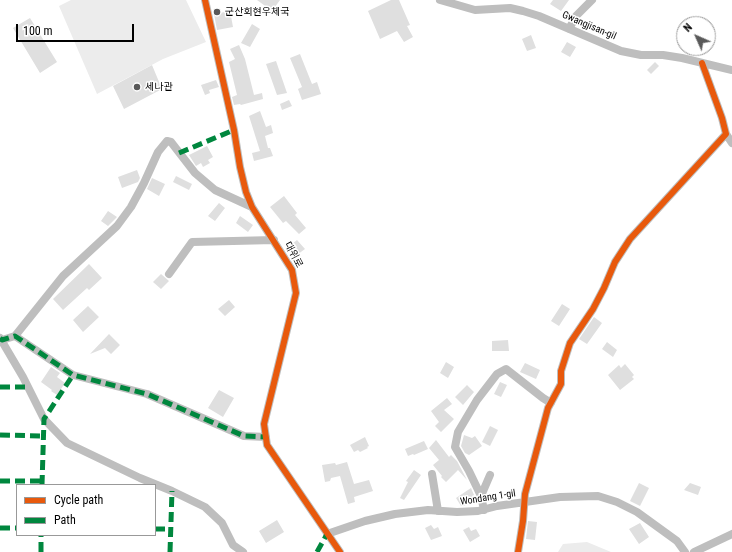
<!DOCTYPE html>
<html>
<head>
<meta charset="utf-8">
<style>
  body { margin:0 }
  #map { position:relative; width:732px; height:552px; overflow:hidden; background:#fff; font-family:"Roboto Condensed",sans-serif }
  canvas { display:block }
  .legend { position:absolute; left:16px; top:484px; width:140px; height:52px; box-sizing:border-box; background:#fff; border:1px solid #999; margin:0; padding:5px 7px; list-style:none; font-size:12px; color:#000 }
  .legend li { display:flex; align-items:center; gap:8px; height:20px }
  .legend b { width:20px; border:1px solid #999 }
  .north { position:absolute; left:676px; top:16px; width:40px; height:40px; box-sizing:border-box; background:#fff; border:1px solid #999; border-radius:50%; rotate:315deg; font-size:11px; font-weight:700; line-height:16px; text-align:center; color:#000 }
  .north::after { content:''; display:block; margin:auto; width:14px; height:18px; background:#595959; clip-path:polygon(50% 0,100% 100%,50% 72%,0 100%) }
  .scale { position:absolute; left:16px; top:24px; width:118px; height:18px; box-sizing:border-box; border:2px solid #000; border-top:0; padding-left:5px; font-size:12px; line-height:14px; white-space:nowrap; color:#000; -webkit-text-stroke:3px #fff; paint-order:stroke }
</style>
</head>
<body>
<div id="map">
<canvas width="732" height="552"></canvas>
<ul class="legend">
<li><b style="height:5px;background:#e8590c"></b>Cycle path</li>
<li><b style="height:5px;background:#00873e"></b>Path</li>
</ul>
<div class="north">N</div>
<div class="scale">100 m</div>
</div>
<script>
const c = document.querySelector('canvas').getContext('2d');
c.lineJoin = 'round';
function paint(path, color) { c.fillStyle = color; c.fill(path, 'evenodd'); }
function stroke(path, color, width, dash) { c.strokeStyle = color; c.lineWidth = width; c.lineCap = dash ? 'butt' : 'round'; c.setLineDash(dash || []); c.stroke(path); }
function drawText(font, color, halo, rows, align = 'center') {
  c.font = font + ' "Roboto Condensed","Noto Sans KR",sans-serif'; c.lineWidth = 3; c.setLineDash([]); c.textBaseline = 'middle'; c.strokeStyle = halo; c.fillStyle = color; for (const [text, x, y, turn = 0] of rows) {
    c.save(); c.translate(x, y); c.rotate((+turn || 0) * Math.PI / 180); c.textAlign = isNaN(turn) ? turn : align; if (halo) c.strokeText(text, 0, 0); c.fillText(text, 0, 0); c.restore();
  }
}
paint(new Path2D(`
  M71,0H186L206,42L163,59L97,94L59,6Z
  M587,542L611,552H558L563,544Z`), '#ececec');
paint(new Path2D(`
  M257,0H280L272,11Z
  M391,0H399L410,25L407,26L413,37L404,42L397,31L380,39L368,11Z
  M553,0H569L561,11L550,4Z
  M230,11L233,27L217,30L214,14Z
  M30,18L57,62L40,73L13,28Z
  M252,24L260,29L250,47L241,43Z
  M531,35L536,48L527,51L522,39Z
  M567,42L576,47L570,57L561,52Z
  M239,45L245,59L254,95L262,93L263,99L241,105L240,104L234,105L232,97L237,95L229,62L235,59L230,49Z
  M300,54L312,84L317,82L321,94L302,100L298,89L302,87L290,58Z
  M276,61L287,93L277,95L266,64Z
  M655,62L659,66L651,74L647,70Z
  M152,65L162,89L124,109L113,86Z
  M216,80L219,87L209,90L210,93L205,95L201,85Z
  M289,100L292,106L282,110L280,104Z
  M260,111L266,127L271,125L273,133L265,136L268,148H270L273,156L254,161L252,153L260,151L249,116Z
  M207,146L213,157L208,160L210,163L203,167L201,163L196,166L189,155Z
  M137,170L140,178L138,182L122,188L118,177Z
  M176,176L192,184L189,190L173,182Z
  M152,178L165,184L159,196L147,189Z
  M284,196L297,213L295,215L306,228L299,234L286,221L283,223L270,207Z
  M219,203L225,208L215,221L208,216Z
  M108,211L117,217L108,226L101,221Z
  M240,216L253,225L248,232L236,223Z
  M297,240L305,249L294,257L287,248Z
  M89,264L102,278L89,290L87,288L63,310L53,299Z
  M161,274L169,281L161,289L153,282Z
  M229,300L235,307L225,316L218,309Z
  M562,304L570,309L559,326L551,321Z
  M88,306L99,317L83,332L73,320Z
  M594,317L602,323L587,344L579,339Z
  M109,334L120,345L111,354L105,348L90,354Z
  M508,340L509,351H492V341Z
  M607,342L617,350L613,357L602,349Z
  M446,362L454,367L448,378L440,373Z
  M525,363L540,370L536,379L520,372Z
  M625,364L634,375L632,377L634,379L620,390L608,375L619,365L621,368Z
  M51,367L60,373L57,377L65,383L57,395L51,391L52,390L41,382Z
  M500,382L507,385L501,397L494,394Z
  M467,385L474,392L463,405L455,397Z
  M219,390L234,398L223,417L208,408Z
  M447,398L452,404L444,410L454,419L441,432L435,426L439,422L431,411Z
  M490,426L498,430L490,446L482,442Z
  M464,435L472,438L475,436L482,446L469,455L465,453L461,446Z
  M365,437L369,446L367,447L368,448L360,452L358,450L354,452L350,445Z
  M436,440L449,457L451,455L457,461L467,480L458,470L446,482L441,477L442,476L433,465L439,460L429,448Z
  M424,441L428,449L414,455L413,454L408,456L405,449Z
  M347,462L354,484L369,480L373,491L354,497L355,502L348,504L340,476L331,478L330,481L325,482L322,465L335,463L336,465Z
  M414,470L421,475L404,500L400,498L408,482L406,481Z
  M639,483L649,488L640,506L630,501Z
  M690,483L701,487L698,495L684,490Z
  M471,488L474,495L472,496L474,500L464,506H461L456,498Z
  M277,520L284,532L266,543L259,531Z
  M528,521L537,522L535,540L526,539Z
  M640,523L649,537L639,544L629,529Z
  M431,525L434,529L438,527L442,536L431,540L425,528Z
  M469,527L471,531L476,529L480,536L470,542L463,530Z`), '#dfdfdf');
stroke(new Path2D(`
  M205,0L234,130L240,167L246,192L252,207L292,270L296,293L264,424L267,445L340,552
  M440,0L475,10L510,8L523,11L539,16L621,51L641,55H663L682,58L732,70
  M569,29L576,16L592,0
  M726,134L732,143
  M169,274L192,242L274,240
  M15,336L63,276L117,226L131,207L144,183L158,152L167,141L171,142L195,173L215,190L252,207
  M0,338L23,377L44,419L67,443L140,478L172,491L205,507L222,523L233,545L243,552
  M0,338L2,340L15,336L73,375L147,394L244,436L266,437
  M432,474L438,511
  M481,496L469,471L455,447L458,432L477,400L497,374L506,369L543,398L551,403
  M484,510L481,496L490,475
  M327,534L365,521L395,514L428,510L457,512L478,511L497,506L560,497L598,496L617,502L637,512L677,541L685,552
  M518,552L523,521L525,494L548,408L561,384V371L570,343L593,309L604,288L615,262L630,239L726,134L722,118L702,63
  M694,552L732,534`), '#bebebe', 8);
stroke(new Path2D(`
  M179,153L234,130
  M0,338L2,340L15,336L73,375L147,394L244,436L266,437
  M0,387H27
  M0,435L43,436
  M0,481H42
  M42,485L44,419L73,375
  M0,528H17
  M155,529H170
  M41,552V535
  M170,552L172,491
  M317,552L327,534`), '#00873e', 5, [10, 5]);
stroke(new Path2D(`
  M205,0L234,130L240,167L246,192L252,207L292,270L296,293L264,424L267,445L340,552
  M518,552L523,521L525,494L548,408L561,384V371L570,343L593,309L604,288L615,262L630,239L726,134L722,118L702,63`), '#e8590c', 6);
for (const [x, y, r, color] of [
  [217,12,4,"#595959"],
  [137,87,4,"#595959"]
]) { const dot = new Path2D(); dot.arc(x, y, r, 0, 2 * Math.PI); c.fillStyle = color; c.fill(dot); stroke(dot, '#fff', 1.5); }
drawText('10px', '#000', '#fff', [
  ["군산회현우체국",225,12],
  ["세나관",145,87]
], 'left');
drawText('10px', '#000', '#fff', [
  ["Gwangjisan-gil",589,26,23],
  ["대위로",293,255,62],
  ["Wondang 1-gil",488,498,-9]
]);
</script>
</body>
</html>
